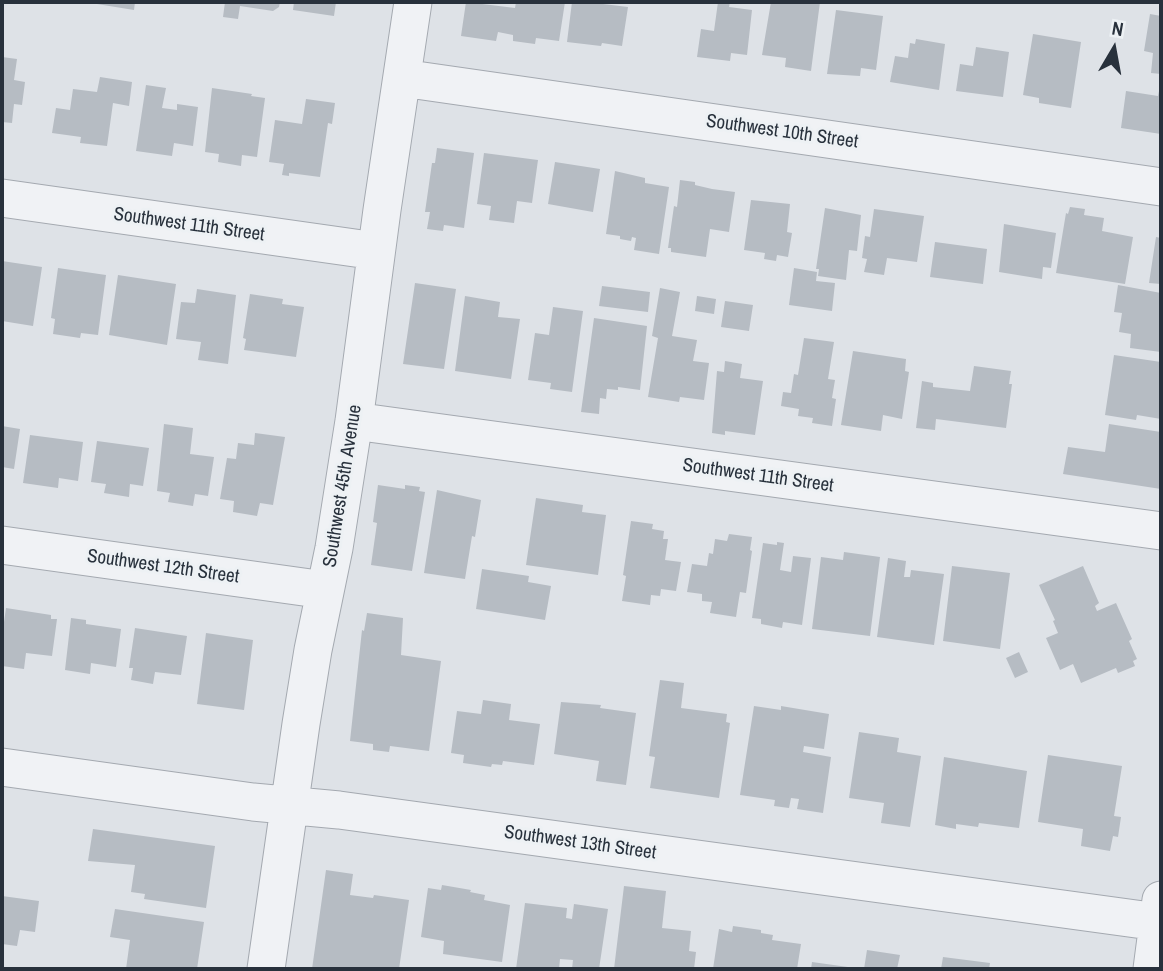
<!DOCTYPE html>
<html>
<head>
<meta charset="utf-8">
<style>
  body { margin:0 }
  #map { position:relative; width:1163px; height:971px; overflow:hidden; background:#dee2e7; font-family:"Archivo Narrow",sans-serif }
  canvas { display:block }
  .frame { position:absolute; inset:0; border:4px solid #28313c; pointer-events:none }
  .north { position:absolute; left:1079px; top:14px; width:70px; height:70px; -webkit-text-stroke:5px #edf1f4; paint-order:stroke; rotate:10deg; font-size:19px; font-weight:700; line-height:28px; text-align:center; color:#28313c }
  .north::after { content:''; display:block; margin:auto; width:24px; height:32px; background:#28313c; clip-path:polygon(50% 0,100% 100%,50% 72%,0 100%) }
</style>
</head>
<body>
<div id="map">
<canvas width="1163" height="971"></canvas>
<div class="frame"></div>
<div class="north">N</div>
</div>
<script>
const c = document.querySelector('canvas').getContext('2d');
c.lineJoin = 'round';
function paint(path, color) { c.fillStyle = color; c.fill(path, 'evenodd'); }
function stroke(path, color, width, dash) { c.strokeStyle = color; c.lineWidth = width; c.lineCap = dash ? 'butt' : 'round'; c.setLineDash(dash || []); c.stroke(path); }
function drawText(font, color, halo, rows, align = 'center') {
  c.font = font + ' "Archivo Narrow",sans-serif'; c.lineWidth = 6; c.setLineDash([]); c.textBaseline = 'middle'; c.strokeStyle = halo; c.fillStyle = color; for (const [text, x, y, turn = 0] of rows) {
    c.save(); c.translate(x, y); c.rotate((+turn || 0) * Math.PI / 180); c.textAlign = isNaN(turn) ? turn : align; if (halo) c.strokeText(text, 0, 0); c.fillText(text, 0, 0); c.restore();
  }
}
paint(new Path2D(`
  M98,2H135L134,10L97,4Z
  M225,2H280L279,7L273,11L240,6L238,19L223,17Z
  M294,2H336L334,16L293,10Z
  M466,2L515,8L516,2H565L559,41L536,38L535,44L513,41V35L498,32L496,41L461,36Z
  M572,2H603V4L628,7L622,46L602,43L601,46L567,42Z
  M718,2H730L729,7L752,10L747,55L731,53L730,61L697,57L701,29L714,31Z
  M771,2H820L811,71L785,67L786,58L762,55Z
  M836,10L883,16L876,70L861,68L860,76L827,74Z
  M1150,14L1161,16V74L1151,73L1153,53L1144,51Z
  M1033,34L1081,42L1071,108L1039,103V98L1023,95Z
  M916,39L945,44L939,90L890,82L895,56L908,58L910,43L915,44Z
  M976,47L1009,52L1003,97L956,91L960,64L973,66Z
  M2,57L17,59L14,80L25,82L22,105L14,104L12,123L2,122Z
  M100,77L132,82L129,106L113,103L107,146L80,143L81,137L52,133L56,108L70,110L73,89L97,92Z
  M146,85L166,88L162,108L177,110V104L198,107L193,146L174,143L172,156L136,151Z
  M1160,86L1161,134L1121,128L1126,91L1158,96Z
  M212,88L252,94L251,96L265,98L257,157L242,155L241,166L218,162L219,154L205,152Z
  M306,99L335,103L332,124L328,123L320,177L289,173V176L282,175L284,164L269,162L275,120L302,124Z
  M437,148L474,153L464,228L444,225L443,231L427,229L430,212H425L432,163H435Z
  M484,153L538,160L532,203L517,201L514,223L489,220L491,206L477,204Z
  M555,162L600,169L593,212L548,204Z
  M615,171L645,178V183L669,187L659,254L634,250L636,238L632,237L631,241L620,239V236L606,234Z
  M680,180L695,182V185L712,189L735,192L729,232L710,229L706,257L671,252V248H668L674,206L677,207Z
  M751,200L790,204L787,232L792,233L788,257L777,255L776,261L764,259L765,253L744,250Z
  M1070,207L1085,209L1084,215L1104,218L1102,231L1133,237L1125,284L1056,273L1066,213L1068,214Z
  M825,208L861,215L857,251L849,250L846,280L818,276L819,269H816Z
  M874,209L924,216L917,262L887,258L884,275L864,272L867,259L862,258L865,236L870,237Z
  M1004,224L1056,233L1051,268L1043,267L1042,279L999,272Z
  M1156,237L1161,238V284L1149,283Z
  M935,242L987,249L983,284L930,277Z
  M2,261L42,267L33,326L2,321Z
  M58,268L106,275L98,335L81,333L80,338L53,334L55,319L51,318Z
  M794,268L817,272L816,281L835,283L832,311L789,305Z
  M118,275L176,284L167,345L109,335Z
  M415,283L456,289L444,369L403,364Z
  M1118,285L1161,293V352L1130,348L1131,334L1119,332L1122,313L1114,312Z
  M602,286L650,292L648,312L599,306Z
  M660,288L680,292L672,336L697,340L693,361L709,363L704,400L680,397L679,402L648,397L658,338L652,336Z
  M197,289L236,295L228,364L198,360L201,342L176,339L181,302L195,303Z
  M250,294L283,299L282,304L304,307L296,357L244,350L246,339L243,338Z
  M465,296L500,302L498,317L520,319L511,379L455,371Z
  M697,296L716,299L714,314L695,311Z
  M725,301L753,305L749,331L721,327Z
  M553,307L583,311L572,392L550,389L551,383L528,380L535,333L549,335Z
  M594,318L647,326L640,390L618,387V390L607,389L606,399L600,398L599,414L581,412Z
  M804,338L834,342L828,379L835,380L832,398L836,399L832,426L812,423L813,418L798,416L799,409L781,406L783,392L791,393L794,374L798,375Z
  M853,351L906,359L905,371L909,372L902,419L883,415L881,431L841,425Z
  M1114,355L1161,362V419L1137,415L1136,420L1105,415Z
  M725,361L742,364L740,378L763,381L755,435L725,431V435L712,433L717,371L724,372Z
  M974,366L1011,371L1009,384H1012L1006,428L936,419L935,430L916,428L922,381L933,383V387L970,391Z
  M164,424L193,428L190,454L214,457L208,496L195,494L193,506L168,502L170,493L157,491Z
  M1109,424L1161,432V489L1063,474L1068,447L1105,452Z
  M2,426L20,429L14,469L2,467Z
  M255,433L285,437L273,505L260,503L257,516L233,512L234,501L220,499L227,458L236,459L238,443L254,445Z
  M30,435L83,442L78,481L59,478L58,488L23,483Z
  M97,441L149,448L143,486L130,484L129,497L104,493L106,484L91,482Z
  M378,485L405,489V485L420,487L419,491L425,492L412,571L371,565L377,523L373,522Z
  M437,490L481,500L475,537L472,536L465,579L424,573Z
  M536,498L583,505L582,512L606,515L598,575L526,565Z
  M631,521L653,524L652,529L664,531L663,539H668L665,560L681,562L676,591L661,589L660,596L651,595L650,605L622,601L626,576L623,575Z
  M729,534L752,537L750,550L752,551L746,593L740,592L736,617L710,613L712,602L702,601V594L687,592L692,564L707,566L709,553L713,554L715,539L727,541Z
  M777,542L784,543L780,570L791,572L793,556L811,558L802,625L783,622L782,628L761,624V619L752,618L763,543L777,545Z
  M844,552L880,557L870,636L812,629L821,557L843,560Z
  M888,558L906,561L904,577H910L911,570L944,574L934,645L877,637Z
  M952,566L1010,573L1000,649L943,641Z
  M1083,566L1099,603L1095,606L1097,611L1116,603L1132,639L1129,641L1137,659L1133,661L1135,666L1118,673L1116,668L1081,683L1073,664L1060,670L1046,638L1058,633L1053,621L1055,620L1039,585Z
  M482,569L529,576L528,582L551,586L545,620L476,609Z
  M6,608L51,615V619H57L52,656L26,653L24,669L2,666V636Z
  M367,613L403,618L401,655L441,661L429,751L390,746L389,752L373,750V744L350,741L362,630L364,631Z
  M71,618L86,620V624L121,629L116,667L91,663L90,674L65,670Z
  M135,628L187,636L181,675L155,672L153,684L131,680L133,668H129Z
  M206,633L253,640L244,710L197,704Z
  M1019,652L1028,672L1015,678L1006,658Z
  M660,680L684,683L681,708L727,714L726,722L730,723L719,798L650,788L655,757L649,756Z
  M483,700L511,704L509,720L540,724L534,765L503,761L502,765L492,764L491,767L463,763L464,755L451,753L457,711L481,714Z
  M561,702L601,705L600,708L636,713L626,785L596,781L599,761L554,754Z
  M754,706L781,710V706L829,714L824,749L804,746L803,752L831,757L823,813L797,809L799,799L791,798L789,808L774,806L775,800L740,795Z
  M859,732L899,738L897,752L921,756L910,827L881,823L884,803L849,798Z
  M1048,755L1122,766L1114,816L1121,817L1118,837L1113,836L1110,851L1081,846L1083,829L1038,822Z
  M944,757L1027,771L1019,828L979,823L978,827L956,824V829L935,825Z
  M93,829L215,846L206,908L144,899L145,894L131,892L135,865L88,861Z
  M326,870L353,874L350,895L373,898L374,895L409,900L399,969H312Z
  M442,885L471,890L470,892L485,895L484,900L510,905L502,962L443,954L444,941L421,937L428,888L441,890Z
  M624,886L666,891L662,928L691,931L689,951L696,952L694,969L639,967V969H614Z
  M2,896L39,901L35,932L20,930L17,946L2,944Z
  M525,903L567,908L566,918L572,919L574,904L608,909L599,969H572L573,960L560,959L559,969H516Z
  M115,909L204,922L197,969H126L130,940L110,937Z
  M733,926L761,930V933L773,935L772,940L801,944L797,969H713L719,929L732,932Z
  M867,950L900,955L897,969H864Z
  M943,957L990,963L989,969H941Z
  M812,962L855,968V969H811Z`), '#b6bcc3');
const minor = new Path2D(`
  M402,78L1161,187
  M2,198L376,251
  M354,421L1161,531
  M2,545L325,590
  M2,767L253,802L339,810L1158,922
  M266,969L301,724L313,650L334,548L354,421L382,210L413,2
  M1152,969L1161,900`);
stroke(minor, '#a4a9b0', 39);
stroke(minor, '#f0f2f5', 37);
drawText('19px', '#28313c', '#edf1f4', [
  ["Southwest 10th Street",782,132,8],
  ["Southwest 11th Street",189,225,8],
  ["Southwest 11th Street",758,476,8],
  ["Southwest 45th Avenue",343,486,-81],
  ["Southwest 12th Street",163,567,8],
  ["Southwest 13th Street",580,843,8]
]);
</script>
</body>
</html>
